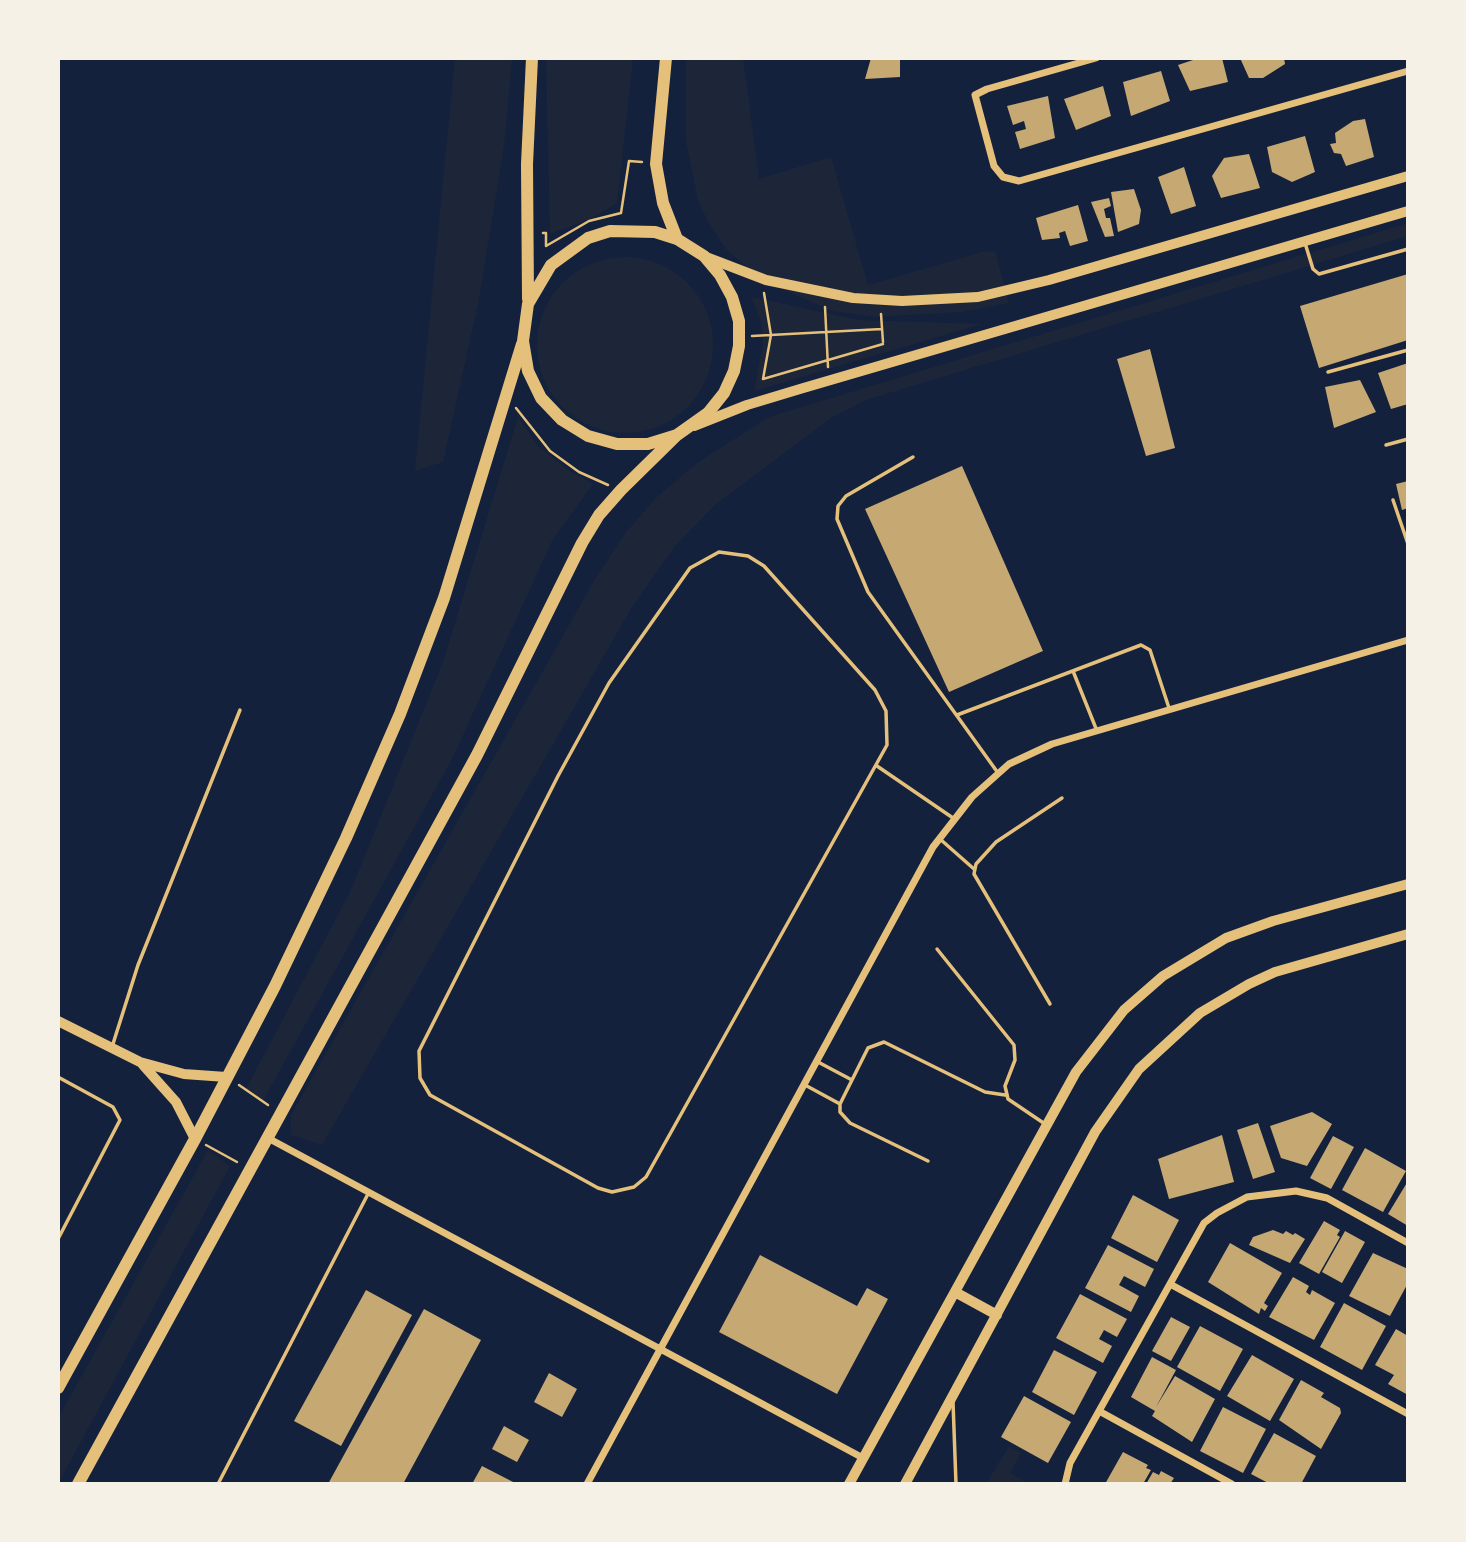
<!DOCTYPE html>
<html>
<head>
<meta charset="utf-8">
<style>
	body { margin:0 }
	#map { position:relative; width:1466px; height:1542px; overflow:hidden; background:#14213d; font-family:Raleway,sans-serif }
	canvas { display:block }
	.frame { position:absolute; inset:0; border:60px solid #f6f1e7; pointer-events:none }
</style>
</head>
<body>
<div id="map">
<canvas width="1466" height="1542"></canvas>
<div class="frame"></div>
</div>
<script>
const g = document.querySelector('canvas').getContext('2d');
g.lineJoin = 'round';
function paint(path, color) { g.fillStyle = color; g.fill(path, 'evenodd'); }
const shape = rows => new Path2D(rows.map(r => 'M' + r).join(''));
function trace(path, color, width, dash) { g.strokeStyle = color; g.lineWidth = width; g.lineCap = dash ? 'butt' : 'round'; g.setLineDash(dash || []); g.stroke(path); }
paint(shape([
	[455,58,512,58,504,146,478,304,443,462,415,471],
	[546,58,633,58,617,203,592,218,550,234],
	[686,58,743,58,759,179,831,157,868,285,982,252,995,251,1009,303,962,312,874,317,832,311,761,280,726,249,707,220,698,200,686,141],
	[1408,223,1408,236,866,400,831,418,716,504,675,546,632,607,322,1145,291,1135,291,1115,595,579,626,532,656,498,697,463,769,417],
	'537 345a88 88 0 1 1 176 0a88 88 0 1 1-176 0Z',
	[751,297,859,320,982,324,754,391,763,344,761,321],
	[518,417,538,446,570,471,593,484,553,539,452,759,263,1101,246,1089,351,890,443,662],
	[208,1150,230,1166,58,1484,58,1418],
	[1009,1446,1021,1453,1010,1473,1030,1484,986,1484]
]), '#1d2539');
paint(shape([
	[871,58,900,58,900,77,865,79],
	[1199,58,1222,58,1228,82,1190,91,1178,65],
	[1240,58,1284,58,1285,64,1263,78,1249,78],
	[1161,71,1170,101,1131,116,1123,82],
	[1103,86,1111,116,1076,130,1064,99],
	[1048,96,1055,138,1020,149,1015,132,1026,129,1024,121,1013,125,1007,106],
	[1365,119,1374,157,1346,166,1341,154,1334,153,1330,144,1336,143,1335,133,1353,121],
	[1305,136,1315,172,1292,182,1272,172,1267,147],
	[1249,154,1260,188,1221,198,1212,176,1224,158],
	[1184,167,1196,206,1171,214,1158,177],
	[1134,189,1141,210,1139,224,1118,232,1111,192],
	[1109,198,1111,206,1104,209,1106,218,1110,218,1114,236,1105,237,1091,202],
	[1078,205,1088,241,1070,246,1065,231,1059,233,1060,238,1042,240,1036,218],
	[1408,274,1408,340,1319,368,1300,306],
	[1150,349,1175,448,1146,456,1117,359],
	[1408,363,1408,404,1391,409,1378,373],
	[1360,380,1376,412,1334,428,1325,387],
	[962,466,1043,651,949,692,865,509],
	[1408,481,1408,508,1402,510,1396,484],
	[1312,1112,1332,1124,1307,1166,1281,1158,1270,1126],
	[1258,1123,1275,1172,1253,1179,1237,1130],
	[1222,1135,1234,1182,1169,1199,1158,1159],
	[1333,1136,1354,1147,1331,1189,1310,1178],
	[1365,1148,1406,1171,1383,1212,1342,1190],
	[1408,1181,1408,1226,1388,1214],
	[1133,1195,1179,1220,1157,1262,1111,1238],
	[1324,1221,1340,1230,1337,1235,1340,1237,1319,1274,1299,1263],
	[1273,1230,1283,1234,1286,1231,1293,1235,1295,1233,1305,1239,1290,1263,1249,1245,1253,1237],
	[1345,1231,1365,1242,1342,1283,1322,1272],
	[1230,1243,1282,1273,1264,1303,1268,1306,1265,1311,1261,1308,1259,1314,1208,1282],
	[1108,1245,1154,1269,1145,1287,1124,1276,1119,1285,1139,1296,1131,1312,1085,1288],
	[1373,1253,1408,1269,1408,1283,1390,1316,1349,1296],
	[760,1255,857,1306,867,1288,888,1299,837,1394,719,1332],
	[1293,1277,1309,1286,1306,1292,1310,1295,1312,1290,1335,1303,1314,1340,1269,1317],
	[366,1290,412,1315,341,1446,294,1421],
	[1080,1294,1127,1319,1117,1337,1104,1330,1099,1339,1112,1346,1103,1363,1056,1338],
	[1344,1303,1386,1326,1362,1370,1320,1347],
	[424,1309,481,1340,403,1484,328,1484],
	[1171,1317,1190,1327,1171,1361,1152,1351],
	[1200,1326,1243,1349,1220,1391,1177,1367],
	[1396,1329,1408,1336,1408,1395,1388,1384,1394,1375,1375,1365],
	[1054,1350,1097,1372,1074,1415,1032,1392],
	[1252,1355,1294,1379,1270,1421,1227,1396],
	[1152,1357,1176,1370,1156,1407,1175,1376,1215,1399,1192,1442,1152,1416,1155,1411,1131,1397],
	[549,1373,577,1389,562,1417,534,1402],
	[1301,1380,1324,1393,1321,1397,1340,1408,1341,1413,1321,1449,1279,1420],
	[1024,1396,1071,1422,1048,1463,1001,1437],
	[1223,1407,1266,1429,1243,1473,1200,1451],
	[504,1426,529,1440,517,1462,492,1449],
	[1274,1433,1316,1456,1301,1484,1270,1484,1251,1474],
	[1123,1452,1148,1465,1146,1468,1151,1470,1143,1484,1105,1484],
	[482,1466,517,1484,472,1484],
	[1161,1471,1174,1478,1170,1484,1146,1484,1153,1472,1159,1475]
]), '#c6a872');
trace(shape([
	[543,233,546,233,546,246,589,221,621,213,629,161,642,162],
	[764,293,771,335,763,379,883,344],
	[825,307,828,367],
	[881,314,883,342],
	[752,336,882,329],
	[516,408,550,451,579,472,608,485],
	[239,1085,268,1105],
	[206,1145,237,1162]
]), '#e5c07b', 2.5);
trace(shape([
	[1305,243,1313,269,1319,274,1408,249],
	[1328,372,1408,350],
	[1386,445,1408,439],
	[913,457,846,496,838,506,837,519,868,592,998,773],
	[1393,500,1408,544],
	[719,552,748,556,764,566,875,690,886,711,887,745,646,1177,634,1187,612,1192,598,1188,430,1095,420,1078,419,1051,558,776,609,683,690,568,719,552],
	[1073,671,1097,731],
	[957,715,1141,645,1150,650,1169,708],
	[877,766,953,818],
	[940,839,974,869],
	[937,949,1014,1045,1015,1060,1005,1086,1008,1099,1045,1124],
	[1050,1004,974,874,976,864,996,842,1062,798],
	[112,1047,138,965,240,710],
	[818,1062,852,1080],
	[58,1077,113,1107,120,1120,58,1239],
	[805,1085,840,1104],
	[928,1161,850,1123,840,1112,840,1104,868,1048,884,1042,985,1092,1005,1095],
	[953,1402,956,1484],
	[218,1484,369,1192]
]), '#e5c07b', 3.5);
trace(shape([
	[1096,58,987,89,975,95,994,166,1003,177,1019,181,1408,71],
	[266,1137,863,1458],
	[1170,1284,1408,1414],
	[1099,1411,1232,1484],
	[587,1484,933,847,972,797,1009,764,1052,744,1408,640],
	[1065,1484,1070,1463,1204,1223,1217,1213,1247,1197,1296,1191,1327,1198,1408,1243]
]), '#e5c07b', 7);
trace(shape([
	[58,1021,140,1062,184,1074,226,1077],
	[143,1065,176,1102,195,1139],
	[955,1292,997,1315],
	[849,1484,1076,1072,1124,1010,1163,976,1226,938,1273,921,1408,884],
	[905,1484,1095,1132,1139,1069,1200,1013,1249,984,1275,972,1408,934]
]), '#e5c07b', 10);
trace(shape([
	[706,257,766,280,853,298,902,301,978,297,1049,280,1408,176],
	[694,426,747,405,800,389,1408,211]
]), '#e5c07b', 10);
trace(shape([
	[666,58,656,164,663,203,677,239],
	[528,299,527,164,532,58],
	[58,1388,195,1139,275,986,346,838,400,714,444,598,522,344],
	[78,1484,477,755,582,543,599,515,621,490,677,435,708,413,724,393,734,371,739,346,739,321,732,297,720,275,704,256,677,239,655,232,610,231,588,238,551,265,528,304,523,341,528,371,541,398,562,420,588,436,617,444,648,444,677,435]
]), '#e5c07b', 12);
</script>
</body>
</html>
